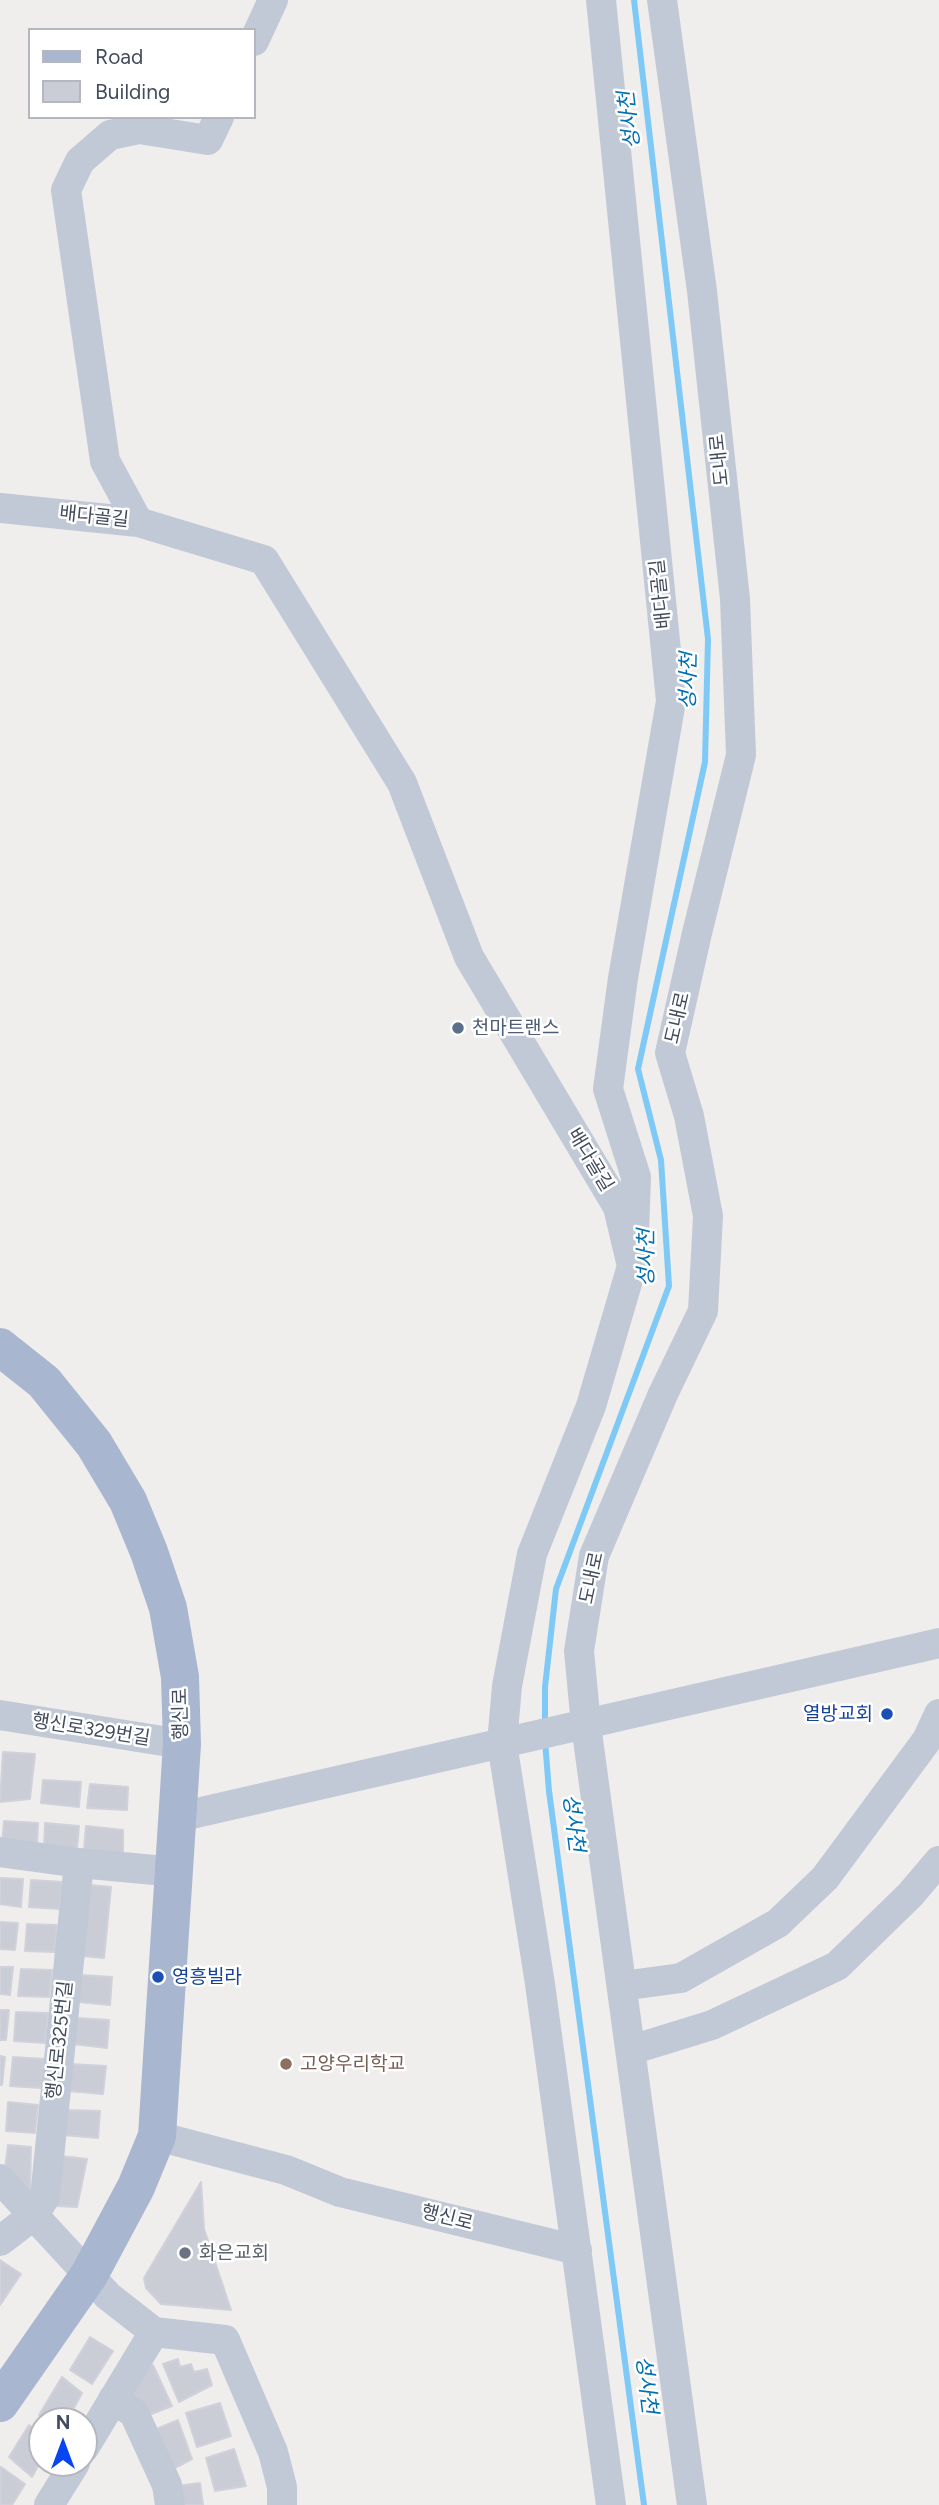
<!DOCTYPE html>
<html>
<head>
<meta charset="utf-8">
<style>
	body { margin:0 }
	#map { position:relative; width:939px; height:2505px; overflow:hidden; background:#f0eded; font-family:Figtree,sans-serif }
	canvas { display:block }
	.legend { position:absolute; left:28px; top:28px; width:228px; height:91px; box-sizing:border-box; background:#fff; border:2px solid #b4b7be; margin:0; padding:9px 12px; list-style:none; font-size:21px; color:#434c5d }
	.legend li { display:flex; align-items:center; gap:14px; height:35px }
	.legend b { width:35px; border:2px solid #b4b7be }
	.north { position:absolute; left:28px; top:2407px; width:70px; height:70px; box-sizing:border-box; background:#fff; border:2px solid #b4b7be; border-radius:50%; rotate:0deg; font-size:19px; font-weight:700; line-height:28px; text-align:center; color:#434c5d }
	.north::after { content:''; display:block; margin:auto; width:24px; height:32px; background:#0546f2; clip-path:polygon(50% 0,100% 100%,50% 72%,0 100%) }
</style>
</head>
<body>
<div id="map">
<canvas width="939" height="2505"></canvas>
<ul class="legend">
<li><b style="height:9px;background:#a9b6d0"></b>Road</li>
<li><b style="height:19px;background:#cbcdd6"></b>Building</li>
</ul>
<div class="north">N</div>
</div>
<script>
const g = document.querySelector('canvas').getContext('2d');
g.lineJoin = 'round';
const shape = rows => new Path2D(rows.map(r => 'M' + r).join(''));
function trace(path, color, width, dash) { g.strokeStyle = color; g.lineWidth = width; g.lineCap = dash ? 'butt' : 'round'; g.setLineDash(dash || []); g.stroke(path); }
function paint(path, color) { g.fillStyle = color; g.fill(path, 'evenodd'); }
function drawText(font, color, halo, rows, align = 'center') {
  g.font = font + ' Figtree,"Noto Sans KR",sans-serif'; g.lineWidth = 5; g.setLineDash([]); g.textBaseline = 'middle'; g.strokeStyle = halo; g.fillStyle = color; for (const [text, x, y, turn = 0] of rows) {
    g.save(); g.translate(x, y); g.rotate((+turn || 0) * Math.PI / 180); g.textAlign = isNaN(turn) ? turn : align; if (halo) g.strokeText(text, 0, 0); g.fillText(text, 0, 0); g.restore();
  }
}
trace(shape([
	[545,1726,545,1687,556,1589,669,1286,661,1160,638,1069,705,762,708,639,634,0],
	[545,1741,549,1791,644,2505]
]), '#7ec9f5', 6);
const building = shape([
	[3,1752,35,1754,30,1799,0,1802,3,1752],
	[43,1780,81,1782,79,1807,41,1803,43,1780],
	[90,1784,128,1787,127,1810,87,1808,90,1784],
	[4,1821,38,1823,37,1847,2,1845,4,1821],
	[45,1823,79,1826,77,1849,44,1846,45,1823],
	[86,1826,123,1830,123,1855,84,1849,86,1826],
	[0,1878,23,1879,21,1907,0,1904,0,1878],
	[31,1880,62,1882,59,1909,29,1907,31,1880],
	[90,1885,111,1887,104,1958,82,1956,90,1885],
	[0,1922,18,1923,15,1950,0,1949,0,1922],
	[27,1924,57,1925,55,1952,25,1951,27,1924],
	[0,1967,13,1967,10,1995,0,1994,0,1967],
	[21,1969,52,1970,49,1997,18,1996,21,1969],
	[81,1975,112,1977,110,2005,79,2002,81,1975],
	[0,2010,9,2010,6,2040,0,2040,0,2010],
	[16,2012,48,2013,45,2043,14,2041,16,2012],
	[76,2018,109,2020,107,2048,73,2044,76,2018],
	[0,2056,5,2057,2,2085,0,2085,0,2056],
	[13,2057,44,2059,41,2088,10,2086,13,2057],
	[70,2064,106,2066,103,2094,68,2091,70,2064],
	[8,2102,38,2105,35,2133,6,2131,8,2102],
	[66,2110,100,2111,98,2138,63,2135,66,2110],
	[8,2145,31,2147,30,2189,5,2168,8,2145],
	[61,2156,87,2159,77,2207,55,2206,61,2156],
	[201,2182,204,2229,231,2310,161,2304,146,2288,144,2278,201,2182],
	[0,2260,21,2274,0,2305,0,2260],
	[90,2337,113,2351,92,2384,70,2370,90,2337],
	[178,2359,180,2367,191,2364,194,2372,207,2369,212,2385,179,2402,163,2364,178,2359],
	[153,2365,172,2406,144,2417,129,2391,141,2368,153,2365],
	[62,2377,82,2393,67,2421,47,2421,39,2415,62,2377],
	[220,2403,231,2436,197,2447,186,2413,220,2403],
	[178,2420,192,2459,171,2470,154,2430,178,2420],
	[29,2425,42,2433,42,2459,32,2477,9,2457,29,2425],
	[234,2449,246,2486,215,2491,206,2458,234,2449],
	[1,2467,25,2484,12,2505,0,2505,1,2467],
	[200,2483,203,2505,178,2505,177,2486,200,2483]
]);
paint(building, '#cbcdd6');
trace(building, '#d0d1da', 2);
trace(shape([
	[601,0,671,701,623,978,608,1089,636,1177,634,1234],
	[662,0,702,291,735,599,741,755,697,933,670,1053,689,1116,708,1216,703,1311,663,1394,594,1556,579,1651,586,1725,692,2505],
	[254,41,273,0],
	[0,508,138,522,264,560,402,783,469,957,618,1207,632,1266,591,1406,532,1554,507,1686,502,1743,540,1984,611,2505],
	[138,522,105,461,66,190,80,161,110,135,139,129,208,140,219,117],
	[0,1715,182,1744],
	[179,1817,939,1643],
	[0,1852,79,1863,176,1872],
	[622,1986,681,1978,778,1923,825,1878,927,1740,939,1714],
	[631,2050,712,2025,837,1966,910,1895,939,1861],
	[157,2136,286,2170,340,2192,577,2250],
	[0,2179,108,2296,154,2332,84,2448],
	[0,2241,34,2215,45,2197,79,1863],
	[154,2332,225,2340,273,2452,282,2487,282,2505],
	[113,2399,134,2413,167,2485,170,2505],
	[49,2505,75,2463]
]), '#c2c9d6', 30);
trace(shape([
	[0,1347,44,1382,94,1444,128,1501,149,1552,168,1608,180,1677,182,1744,157,2136,136,2187,89,2275,0,2403]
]), '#a9b6d0', 38);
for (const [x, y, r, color] of [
	[458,1028,7,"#5c6f8a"],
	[887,1714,7,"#1a4fb4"],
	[158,1977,7,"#1a4fb4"],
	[286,2064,7,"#8d6e63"],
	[185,2253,7,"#6b7280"]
]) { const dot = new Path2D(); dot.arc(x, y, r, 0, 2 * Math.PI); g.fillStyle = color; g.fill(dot); trace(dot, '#fff', 2.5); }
drawText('19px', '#434c5d', '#fff', [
	["도내로",720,460,-96],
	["배다골길",94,517,6],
	["배다골길",661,594,-96],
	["도내로",678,1018,-77],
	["배다골길",590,1160,59],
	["도내로",592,1578,-78],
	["행신로",181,1714,-91],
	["행신로329번길",91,1730,9],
	["행신로325번길",60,2040,-84],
	["행신로",447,2218,14]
]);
drawText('19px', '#4e5e75', '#fff', [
	["천마트랜스",472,1028]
], 'left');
drawText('19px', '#164399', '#fff', [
	["열방교회",873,1714],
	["영흥빌라",172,1977,"left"]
], 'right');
drawText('19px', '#785e54', '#fff', [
	["고양우리학교",300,2064]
], 'left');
drawText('19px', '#5b616d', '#fff', [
	["화은교회",199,2253]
], 'left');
drawText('italic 21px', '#0070b3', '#fff', [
	["성사천",630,120,-97],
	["성사천",689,681,-89],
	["성사천",647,1258,-90],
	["성사천",573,1823,83],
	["성사천",646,2385,83]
]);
</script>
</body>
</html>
